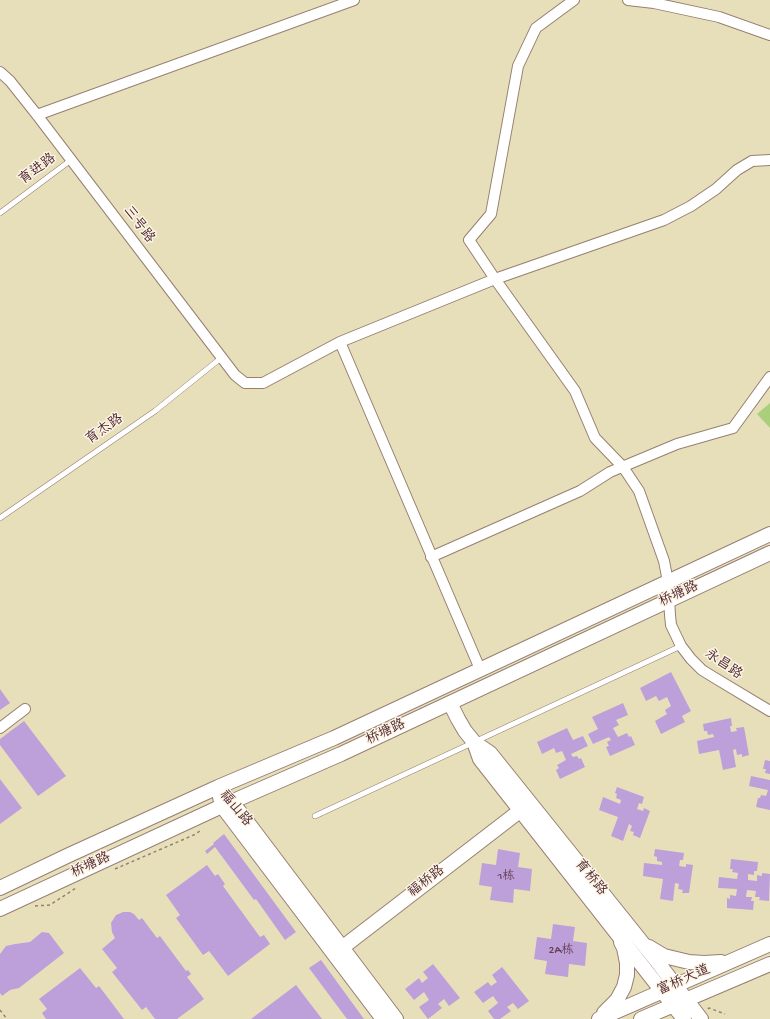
<!DOCTYPE html>
<html>
<head>
<meta charset="utf-8">
<style>
	body { margin:0 }
	canvas { display:block; background:#e7dfba }
</style>
</head>
<body>
<canvas width="770" height="1019"></canvas>
<script>
const g = document.querySelector('canvas').getContext('2d');
g.lineJoin = 'round';
function paint(path, color) { g.fillStyle = color; g.fill(path, 'evenodd'); }
const shape = rows => new Path2D(rows.map(r => 'M' + r).join(''));
function trace(path, color, width, dash) { g.strokeStyle = color; g.lineWidth = width; g.lineCap = dash ? 'butt' : 'round'; g.setLineDash(dash || []); g.stroke(path); }
function drawText(font, color, halo, rows, align = 'center') {
  g.font = font + ' "Gochi Hand","LXGW WenKai TC",sans-serif'; g.lineWidth = 3; g.setLineDash([]); g.textBaseline = 'middle'; g.strokeStyle = halo; g.fillStyle = color; for (const [text, x, y, turn = 0] of rows) {
    g.save(); g.translate(x, y); g.rotate((+turn || 0) * Math.PI / 180); g.textAlign = isNaN(turn) ? turn : align; if (halo) g.strokeText(text, 0, 0); g.fillText(text, 0, 0); g.restore();
  }
}
paint(shape([
	[770,403,770,428,757,414]
]), '#a9cf7a');
paint(shape([
	[671,672,691,711,682,716,685,722,661,734,655,721,667,714,665,710,671,706,667,697,659,701,656,696,646,701,640,688],
	[0,689,10,703,0,710],
	[623,703,628,715,616,720,619,725,613,728,618,737,627,733,629,737,631,736,635,745,610,756,606,747,609,746,607,742,611,740,609,737,593,744,588,734,598,729,592,717],
	[731,718,732,726,730,726,731,732,737,731,736,728,744,727,749,755,742,757,742,754,737,755,736,749,733,750,736,767,723,770,719,750,699,754,697,741,714,737,713,734,708,735,707,731,704,731,703,724],
	[24,721,66,776,38,796,0,745,0,739],
	[567,728,573,740,583,736,588,746,571,754,573,757,577,756,579,759,581,758,585,767,560,779,556,770,559,768,557,765,566,760,562,751,556,753,554,748,542,754,537,742],
	[765,760,770,761,770,774,765,773,766,769,763,769],
	[751,776,770,780,770,810,756,807,758,798,760,798,761,795,766,796,768,790,749,786],
	[0,779,22,808,0,824],
	[617,787,644,797,642,804,639,803,637,809,643,811,644,808,650,811,640,838,633,835,634,832,630,831,632,826,629,824,623,841,611,836,618,817,599,810,603,797,620,804,621,800,616,798,617,794,615,793],
	[224,834,296,932,285,940,256,899,254,900,215,847,207,854,205,851,214,844,213,843],
	[498,849,520,853,518,867,532,869,530,891,514,889,513,903,490,900,492,887,479,885,482,863,496,865],
	[655,849,684,853,683,860,680,860,679,866,686,867,686,864,693,865,689,893,682,893,683,890,678,889,679,884,675,883,673,901,660,899,663,879,643,876,644,863,662,865,662,862,657,861,657,857,654,856],
	[731,859,758,862,757,871,754,871,754,875,748,874,748,880,757,881,757,875,762,876,762,873,770,874,769,901,759,900,760,897,755,897,756,891,747,890,746,897,752,897,751,901,754,901,753,910,727,908,727,898,730,899,730,895,736,896,737,889,718,888,719,877,737,879,738,873,732,872,733,869,730,869],
	[207,865,215,876,218,874,225,884,223,886,260,937,264,935,270,944,228,976,209,951,203,955,176,918,180,915,166,895],
	[123,912,130,912,134,914,139,920,142,918,157,938,160,936,186,971,188,970,191,974,187,977,204,999,177,1019,155,1019,146,1007,142,1010,112,972,117,968,102,949,115,938,112,932,111,923,116,915],
	[553,924,575,927,573,941,587,943,585,966,569,964,568,977,545,974,547,961,534,959,537,937,551,939],
	[42,932,49,933,64,953,19,988,10,990,2,996,0,993,0,954,6,946,15,944,30,942],
	[321,960,364,1019,347,1019,309,968],
	[433,964,460,998,449,1006,444,999,438,1004,442,1008,428,1019,419,1007,429,1000,424,992,414,1000,405,989,419,978,422,983,428,978,423,972],
	[502,967,529,1001,518,1009,513,1003,507,1007,511,1011,500,1019,494,1019,488,1011,498,1003,493,996,483,1003,474,992,488,982,491,986,497,982,492,975],
	[80,968,96,988,99,986,124,1019,46,1019,42,1013,47,1009,39,999],
	[296,985,322,1019,251,1019]
]), '#bda0da');
const lane = shape([
	[0,213,71,160],
	[0,518,155,411,221,358],
	[315,816,681,646]
]);
const street = shape([
	[574,0,536,28,518,66,491,214,469,240,495,279,575,391,595,438,623,467,639,491,664,561,668,582,670,615,671,625,681,646,691,659,702,670,715,678,770,711],
	[628,0,654,3,719,17,770,35],
	[0,72,10,81,37,115,235,375,245,383,263,383,340,342,495,279,664,220,691,206,716,189,737,170,752,161,770,160],
	[37,115,354,0],
	[340,342,480,669],
	[431,557,580,491,610,472,677,444,733,428,770,377],
	[0,728,25,709]
]);
const secondary = shape([
	[450,703,458,719,465,731,474,742,490,753,656,960,701,1019],
	[474,742,480,759,684,1019],
	[226,796,239,811,396,1019],
	[220,797,222,806,383,1019],
	[0,888,69,855,218,787,334,738,770,534],
	[0,909,222,806,341,754,770,553],
	[649,947,664,956,689,962,704,963,721,962],
	[334,954,521,810],
	[604,1013,617,1000,624,987,627,975,627,963,624,948,621,942],
	[599,1019,770,944],
	[641,1019,770,964]
]);
trace(lane, '#987f72', 6);
trace(street, '#987f72', 12);
trace(secondary, '#987f72', 16);
trace(shape([
	[115,869,196,834,202,829],
	[35,906,50,905,76,888],
	[708,1009,709,1008,725,1014],
	[0,1010,7,1019]
]), '#987f72', 1.5, [3, 3]);
trace(lane, '#fff', 5);
trace(street, '#fff', 10);
trace(secondary, '#fff', 14);
drawText('12px', '#673f57', null, [
	["1栋",506,877],
	["2A栋",561,951]
]);
drawText('14px', '#4a1f2b', '#fcf5e5', [
	["育进路",38,170,-37],
	["三号路",138,225,53],
	["育杰路",105,430,-35],
	["桥塘路",679,595,-25],
	["永昌路",723,665,35],
	["桥塘路",386,733,-25],
	["福山路",235,809,50],
	["桥塘路",91,866,-25],
	["育桥路",590,878,51],
	["福桥路",427,882,-38],
	["富桥大道",684,981,-24]
]);
</script>
</body>
</html>
